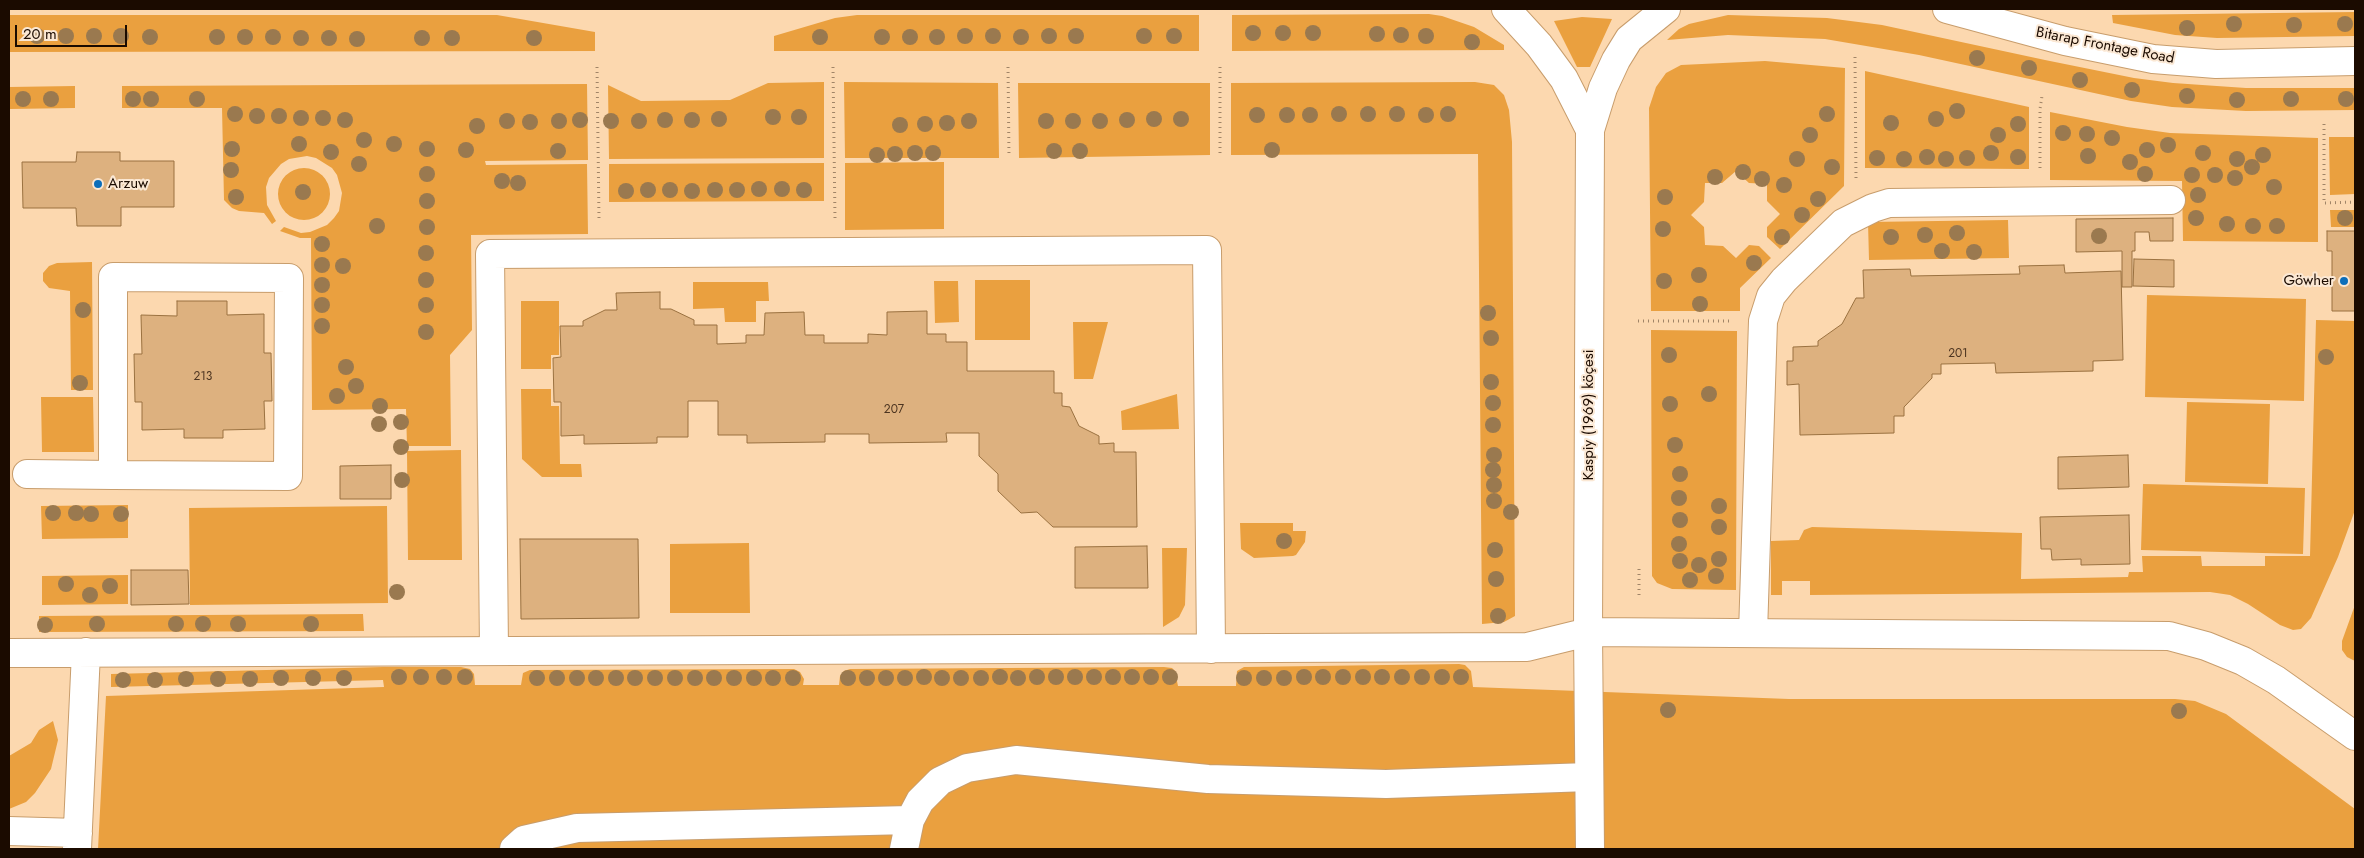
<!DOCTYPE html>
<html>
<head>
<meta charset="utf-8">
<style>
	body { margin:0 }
	#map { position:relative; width:2364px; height:858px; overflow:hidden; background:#fcd8af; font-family:Jost,sans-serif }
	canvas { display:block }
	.frame { position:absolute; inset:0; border:10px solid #1b0b00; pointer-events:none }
	.scale { position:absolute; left:15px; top:25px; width:112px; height:22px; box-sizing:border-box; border:2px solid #1b0b00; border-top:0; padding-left:6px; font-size:15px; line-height:18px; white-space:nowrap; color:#1b0b00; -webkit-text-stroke:4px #fbe8d4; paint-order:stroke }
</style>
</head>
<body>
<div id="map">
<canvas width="2364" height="858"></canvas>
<div class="frame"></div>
<div class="scale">20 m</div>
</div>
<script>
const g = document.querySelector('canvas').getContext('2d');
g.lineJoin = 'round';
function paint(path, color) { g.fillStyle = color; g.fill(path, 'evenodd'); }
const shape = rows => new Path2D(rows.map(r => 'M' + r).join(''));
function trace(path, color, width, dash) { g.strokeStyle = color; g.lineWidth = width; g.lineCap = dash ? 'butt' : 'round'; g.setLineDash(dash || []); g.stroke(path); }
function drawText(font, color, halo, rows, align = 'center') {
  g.font = font + ' Jost,sans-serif'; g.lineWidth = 4; g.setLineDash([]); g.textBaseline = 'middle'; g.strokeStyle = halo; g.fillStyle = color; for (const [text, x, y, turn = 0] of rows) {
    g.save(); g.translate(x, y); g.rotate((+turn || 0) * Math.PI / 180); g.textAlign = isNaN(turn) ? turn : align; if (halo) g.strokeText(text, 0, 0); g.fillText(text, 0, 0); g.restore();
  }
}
paint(shape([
	[2355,12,2355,36,2217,38,2175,35,2113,23,2112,15],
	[1429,14,1442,16,1474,27,1504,45,1504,50,1232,51,1232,15],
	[9,15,497,15,595,32,595,51,9,52],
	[857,15,1199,15,1199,51,774,51,774,36,835,18],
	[1728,15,1827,18,1882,25,2045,60,2134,78,2173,83,2246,88,2355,88,2355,110,2246,111,2172,107,2131,101,1919,55,1825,39,1728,35,1667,40,1679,29,1689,24],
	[1582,17,1612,19,1590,67,1577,67,1554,21],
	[1765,61,1845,68,1844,186,1780,249,1767,237,1767,227,1780,214,1767,201,1767,184,1749,183,1736,171,1722,183,1705,183,1704,202,1691,215,1704,227,1705,245,1723,246,1736,258,1749,245,1759,246,1771,258,1740,288,1740,311,1651,311,1649,108,1656,87,1666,73,1681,65],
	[1865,71,2029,107,2029,169,1865,168],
	[824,82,824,158,609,159,608,85,641,101,730,100,768,83],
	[844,82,998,83,999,158,845,158],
	[1475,82,1494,85,1504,95,1509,110,1512,142,1515,616,1504,622,1482,624,1478,154,1231,155,1231,83],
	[1018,83,1210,83,1210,155,1019,158],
	[587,84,588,160,485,161,486,165,587,164,588,234,471,235,472,330,450,355,451,446,407,446,406,409,312,410,311,238,300,238,280,231,284,227,301,233,310,232,327,225,334,218,339,211,342,193,337,175,332,168,316,158,307,156,289,159,281,164,269,178,266,187,267,205,276,221,272,224,264,213,239,211,232,208,224,200,222,108,122,108,122,86],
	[75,86,75,108,9,109,9,87],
	[2050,112,2127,127,2170,133,2318,138,2318,242,2183,241,2182,181,2050,180],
	[2329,137,2355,137,2355,194,2330,195],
	[944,162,944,229,845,230,845,163],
	[824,163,824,201,609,202,609,164],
	'278 194a26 26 0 1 1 52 0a26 26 0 1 1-52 0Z',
	[2330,210,2355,210,2355,227,2331,227],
	[2008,220,2009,258,1869,260,1868,222],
	[92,262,93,390,71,390,70,291,49,288,43,281,43,273,49,266,57,263],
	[975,280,1030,280,1030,340,975,340],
	[934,281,958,281,959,322,935,323],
	[693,282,768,282,769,301,756,301,756,322,725,322,724,308,693,309],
	[2147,295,2306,299,2304,401,2145,397],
	[521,301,559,301,559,355,551,355,551,369,521,369],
	[2316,320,2355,321,2355,510,2338,557,2311,618,2301,629,2293,630,2280,625,2248,604,2230,595,2210,592,1810,595,1810,581,1782,581,1782,595,1771,595,1771,541,1799,540,1804,530,1812,527,2022,533,2021,579,2128,577,2129,572,2143,572,2142,556,2201,556,2202,566,2265,566,2265,556,2310,556],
	[1073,322,1108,322,1093,379,1074,379],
	[1651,330,1737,331,1736,590,1672,589,1657,583,1652,576],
	[521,389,551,389,551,406,559,406,560,464,581,464,582,477,542,477,522,459],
	[1177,394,1179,429,1122,430,1121,411],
	[41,397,93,397,94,452,42,452],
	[2187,402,2270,404,2268,484,2185,482],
	[461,450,462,560,408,560,407,451],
	[2143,484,2305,488,2303,554,2141,550],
	[128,505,128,538,42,539,41,506],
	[387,506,388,603,190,605,189,508],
	[1240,523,1293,523,1293,531,1306,531,1305,542,1296,555,1293,556,1254,558,1241,549],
	[749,543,750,613,670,613,670,544],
	[1162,548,1187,548,1185,605,1179,617,1163,627],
	[128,575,128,604,42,605,42,576],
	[2355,605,2355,661,2347,657,2342,650,2342,641],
	[363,614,364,631,39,632,39,616],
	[1459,664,1465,665,1471,671,1473,687,1789,699,2175,699,2195,701,2226,714,2355,809,2355,849,98,849,106,696,384,687,383,680,111,687,111,674,383,667,461,667,470,669,474,674,475,685,521,685,523,673,530,670,794,669,800,672,804,679,803,685,839,685,840,676,844,671,850,669,1164,667,1172,668,1175,671,1178,686,1236,686,1237,671,1244,667],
	[53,721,58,740,51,769,35,793,26,802,9,809,9,756,31,743,39,730]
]), '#eaa03f');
const building = shape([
	[77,152,120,152,120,161,174,161,174,207,121,207,121,226,77,226,76,208,23,208,22,162,76,162,77,152],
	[2173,218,2173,241,2150,241,2149,232,2135,232,2135,251,2132,251,2132,287,2122,287,2122,251,2076,252,2076,219,2173,218],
	[2327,231,2355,231,2355,311,2332,311,2332,251,2327,251,2327,231],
	[2134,259,2174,260,2174,287,2133,286,2134,259],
	[2064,265,2065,273,2121,271,2123,360,2093,361,2093,371,1996,373,1995,363,1941,364,1941,374,1932,374,1932,378,1904,407,1904,416,1894,416,1894,433,1800,435,1799,384,1787,385,1787,361,1793,361,1793,347,1818,346,1818,341,1842,324,1856,298,1864,298,1863,270,1910,269,1911,276,2020,274,2019,266,2064,265],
	[660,292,660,309,671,309,694,320,694,325,717,325,717,344,746,343,746,335,764,335,765,313,804,312,805,335,824,335,824,343,868,343,868,334,887,335,887,312,927,311,927,334,946,334,946,342,967,342,967,371,1054,371,1054,393,1062,393,1062,406,1070,407,1079,426,1099,436,1099,444,1114,443,1114,452,1136,452,1137,527,1053,527,1037,512,1021,513,998,491,998,474,979,456,979,433,946,433,947,442,869,443,869,434,825,434,825,442,747,443,747,435,718,435,718,401,688,401,688,437,657,437,657,443,584,444,584,435,561,436,561,402,554,402,553,358,561,357,560,326,583,326,583,321,605,310,617,310,616,293,660,292],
	[177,301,227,301,227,315,264,314,264,353,271,353,272,401,264,401,265,429,223,430,223,438,184,438,184,429,142,430,142,402,135,402,134,354,142,354,141,315,177,316,177,301],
	[2128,455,2129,487,2058,489,2058,457,2128,455],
	[391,465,391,499,340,499,340,466,391,465],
	[2129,515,2130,564,2081,565,2081,559,2052,560,2051,549,2041,549,2040,517,2129,515],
	[520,539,638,539,639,618,521,619,520,539],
	[1147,546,1148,588,1075,588,1075,547,1147,546],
	[131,570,188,570,189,604,131,605,131,570]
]);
paint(building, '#ddb17f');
trace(building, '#9a7140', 1);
const minor = shape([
	[1506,9,1539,45,1564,79,1590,130,1588,632,1590,849],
	[1947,9,2065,41,2153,59,2216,64,2355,61],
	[27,474,113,475,288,476,289,278,113,277,113,475],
	[1753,633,1763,321,1771,296,1784,280,1843,223,1873,208,1889,203,2171,200],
	[494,651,490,254,1207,250,1211,649],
	[9,653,1527,647,1588,632,2169,636,2206,646,2243,661,2276,680,2355,736],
	[9,831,78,833],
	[77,849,86,652],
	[514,849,524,840,577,828,910,820],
	[904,849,910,820,920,801,940,781,967,768,1016,760,1208,779,1386,784,1589,777]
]);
const major = shape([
	[1590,130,1603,88,1616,60,1629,39,1666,9]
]);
trace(minor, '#c89d6c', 30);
trace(major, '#c89d6c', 30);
trace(shape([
	[1855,57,1856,179],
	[597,67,599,219],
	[833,67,835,219],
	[1008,67,1009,157],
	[1220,67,1220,155],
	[2324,124,2324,203,2355,202],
	[2040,168,2040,109,2042,96],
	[1638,321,1730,321],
	[1639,569,1639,599]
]), '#a08467', 3, [1, 4]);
trace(minor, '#fff', 28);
trace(major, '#fff', 28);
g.fillStyle = '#9a794f';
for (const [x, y] of [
	[2234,24],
	[2345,24],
	[2294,25],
	[2187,28],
	[1253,33],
	[1283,33],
	[1313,33],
	[1377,34],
	[1401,35],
	[37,36],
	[66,36],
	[94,36],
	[121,36],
	[965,36],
	[993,36],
	[1049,36],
	[1076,36],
	[1144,36],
	[1174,36],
	[1426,36],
	[150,37],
	[217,37],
	[245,37],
	[273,37],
	[820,37],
	[882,37],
	[910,37],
	[937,37],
	[1021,37],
	[301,38],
	[329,38],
	[422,38],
	[452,38],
	[534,38],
	[357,39],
	[1472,42],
	[1977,58],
	[2029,68],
	[2080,80],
	[2132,90],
	[2187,96],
	[23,99],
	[51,99],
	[133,99],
	[151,99],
	[197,99],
	[2291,99],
	[2346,99],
	[2237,100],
	[1957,111],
	[235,114],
	[1339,114],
	[1368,114],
	[1397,114],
	[1448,114],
	[1827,114],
	[1257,115],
	[1287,115],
	[1310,115],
	[1426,115],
	[257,116],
	[279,116],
	[773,117],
	[799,117],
	[301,118],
	[323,118],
	[719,119],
	[1154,119],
	[1181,119],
	[1936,119],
	[345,120],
	[580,120],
	[665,120],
	[692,120],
	[1127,120],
	[507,121],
	[559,121],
	[611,121],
	[639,121],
	[969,121],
	[1046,121],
	[1073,121],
	[1100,121],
	[530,122],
	[947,123],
	[1891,123],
	[925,124],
	[2018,124],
	[900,125],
	[477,126],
	[2063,133],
	[2087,134],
	[1810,135],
	[1998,135],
	[2112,138],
	[364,140],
	[299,144],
	[394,144],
	[2168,145],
	[232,149],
	[427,149],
	[466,150],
	[1272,150],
	[2147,150],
	[558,151],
	[1054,151],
	[1080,151],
	[331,152],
	[915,153],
	[933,153],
	[1991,153],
	[2203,153],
	[895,154],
	[877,155],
	[2263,155],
	[2088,156],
	[1927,157],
	[2018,157],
	[1877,158],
	[1967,158],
	[1797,159],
	[1904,159],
	[1946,159],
	[2237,159],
	[2130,162],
	[359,164],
	[1832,167],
	[2252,167],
	[231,170],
	[1743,172],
	[427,174],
	[2145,174],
	[2192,175],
	[2215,175],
	[1715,177],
	[2235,178],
	[1762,179],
	[502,181],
	[518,183],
	[1784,185],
	[2274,187],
	[759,189],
	[782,189],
	[648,190],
	[670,190],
	[715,190],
	[737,190],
	[804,190],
	[626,191],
	[692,191],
	[303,192],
	[2198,195],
	[236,197],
	[1665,197],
	[1818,199],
	[427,201],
	[1802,215],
	[2196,218],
	[2345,218],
	[2227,224],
	[377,226],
	[2253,226],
	[2277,226],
	[427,227],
	[1663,229],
	[1957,233],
	[1925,235],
	[2099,236],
	[1782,237],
	[1891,237],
	[322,244],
	[1942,251],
	[1974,252],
	[426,253],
	[1754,263],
	[322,265],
	[343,266],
	[1699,275],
	[426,280],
	[1664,281],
	[322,285],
	[1700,304],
	[322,305],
	[426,305],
	[83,310],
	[1488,313],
	[322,326],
	[426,332],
	[1491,338],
	[1669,355],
	[2326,357],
	[346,367],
	[1491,382],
	[80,383],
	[356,386],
	[1709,394],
	[337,396],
	[1493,403],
	[1670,404],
	[380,406],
	[401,422],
	[379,424],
	[1493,425],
	[1675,445],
	[401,447],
	[1494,455],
	[1493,470],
	[1680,474],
	[402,480],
	[1494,485],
	[1679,498],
	[1494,501],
	[1719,506],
	[1511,512],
	[53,513],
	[76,513],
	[91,514],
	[121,514],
	[1680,520],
	[1719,527],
	[1284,541],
	[1679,544],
	[1495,550],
	[1719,559],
	[1680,561],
	[1699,565],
	[1716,576],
	[1496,579],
	[1690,580],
	[66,584],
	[110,586],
	[397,592],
	[90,595],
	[1498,616],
	[97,624],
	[176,624],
	[203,624],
	[238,624],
	[311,624],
	[45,625],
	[399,677],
	[421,677],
	[444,677],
	[465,677],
	[924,677],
	[1000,677],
	[1037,677],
	[1056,677],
	[1075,677],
	[1094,677],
	[1113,677],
	[1132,677],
	[1151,677],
	[1170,677],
	[1304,677],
	[1323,677],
	[1343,677],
	[1363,677],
	[1382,677],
	[1402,677],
	[1422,677],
	[1442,677],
	[1461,677],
	[281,678],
	[313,678],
	[344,678],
	[537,678],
	[557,678],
	[577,678],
	[596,678],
	[616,678],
	[635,678],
	[655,678],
	[675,678],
	[695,678],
	[714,678],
	[734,678],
	[754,678],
	[773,678],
	[793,678],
	[848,678],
	[867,678],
	[886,678],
	[905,678],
	[942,678],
	[961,678],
	[981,678],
	[1018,678],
	[1244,678],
	[1264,678],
	[1284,678],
	[186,679],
	[218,679],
	[250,679],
	[123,680],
	[155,680],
	[1668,710],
	[2179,711]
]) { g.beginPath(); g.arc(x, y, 8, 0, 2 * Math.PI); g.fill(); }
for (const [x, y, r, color] of [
	[98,184,5,"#0c6eba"],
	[2344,281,5,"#0c6eba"]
]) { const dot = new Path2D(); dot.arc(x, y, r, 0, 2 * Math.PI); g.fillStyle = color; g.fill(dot); trace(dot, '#fbe8d4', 2); }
drawText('12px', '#4c3420', null, [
	["201",1958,354],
	["213",203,377],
	["207",894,410]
]);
drawText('15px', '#1b0b00', '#fbe8d4', [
	["Bitarap Frontage Road",2105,46,11],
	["Kaspiy (1969) köçesi",1589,415,-90]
]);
drawText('15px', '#1b0b00', '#fbe8d4', [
	["Arzuw",108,184],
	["Göwher",2334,281,"right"]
], 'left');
</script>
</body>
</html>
